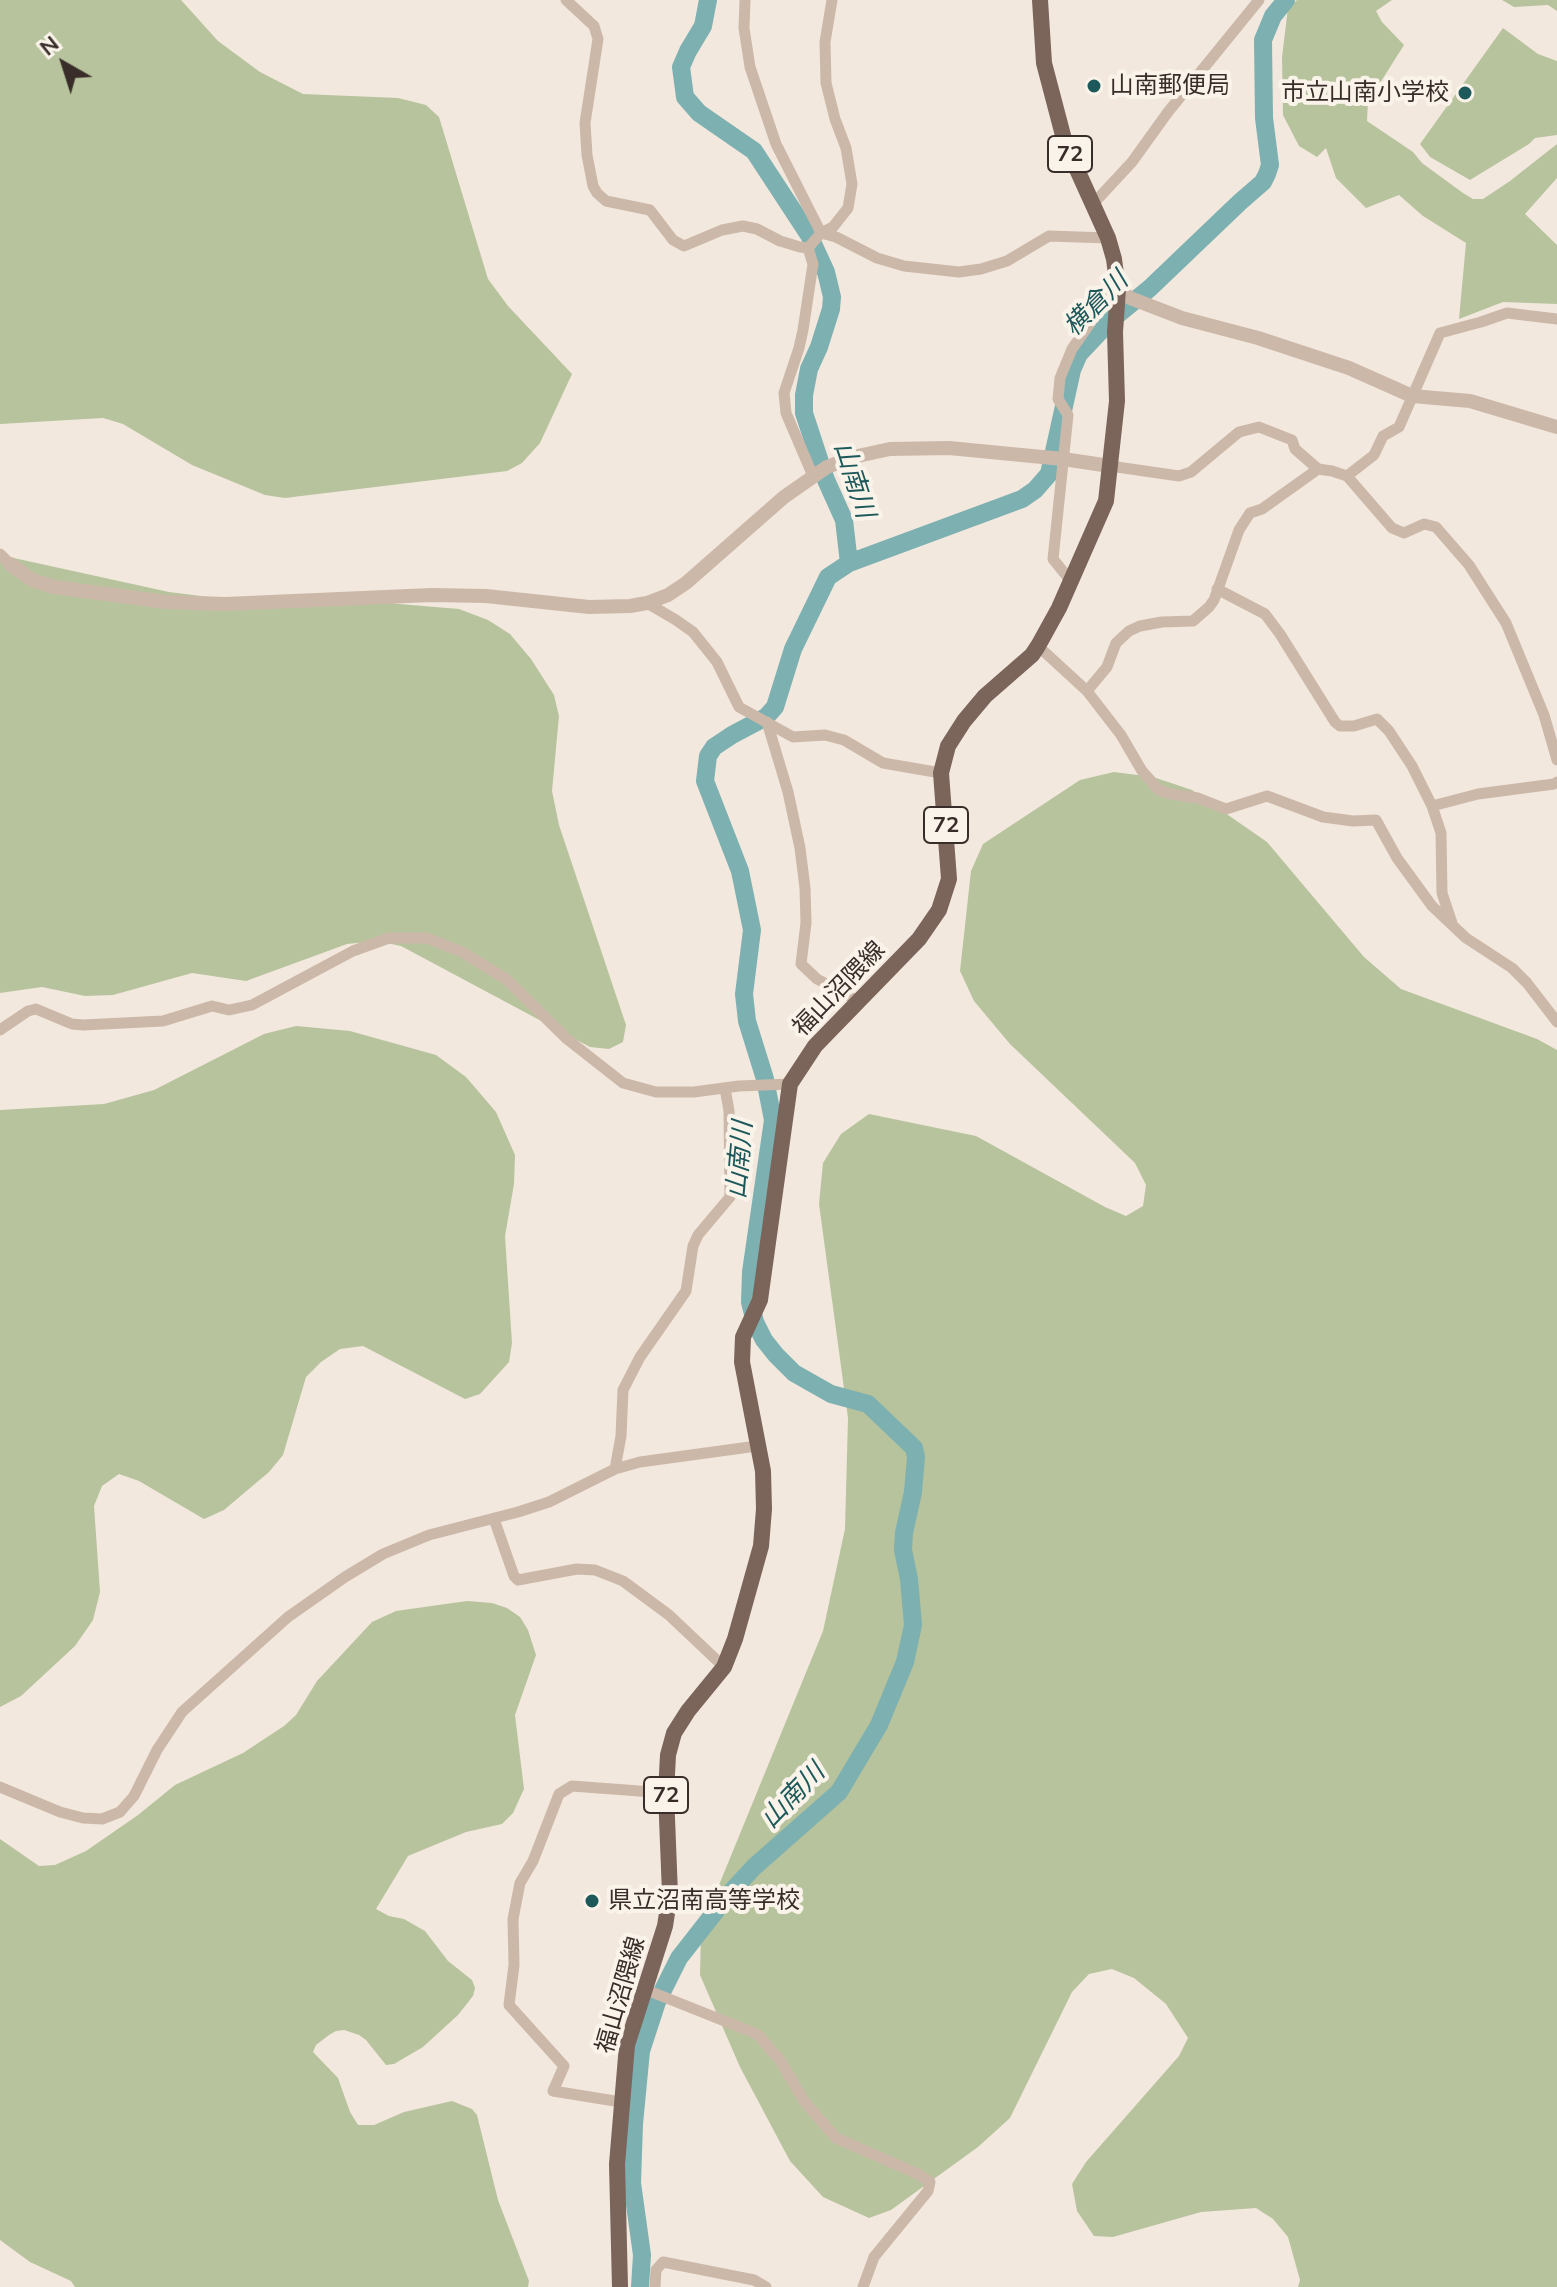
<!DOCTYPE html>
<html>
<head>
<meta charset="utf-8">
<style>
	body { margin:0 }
	#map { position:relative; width:1557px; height:2287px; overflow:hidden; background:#f3e8de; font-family:Mulish,sans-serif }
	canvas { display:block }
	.north { position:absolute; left:24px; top:24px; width:80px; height:80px; -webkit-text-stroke:6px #faf3ea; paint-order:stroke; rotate:321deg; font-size:22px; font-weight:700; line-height:32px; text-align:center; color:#392d29 }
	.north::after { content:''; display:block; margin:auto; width:28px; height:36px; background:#392d29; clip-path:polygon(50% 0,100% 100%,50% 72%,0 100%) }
</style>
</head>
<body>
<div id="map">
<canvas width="1557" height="2287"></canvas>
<div class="north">N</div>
</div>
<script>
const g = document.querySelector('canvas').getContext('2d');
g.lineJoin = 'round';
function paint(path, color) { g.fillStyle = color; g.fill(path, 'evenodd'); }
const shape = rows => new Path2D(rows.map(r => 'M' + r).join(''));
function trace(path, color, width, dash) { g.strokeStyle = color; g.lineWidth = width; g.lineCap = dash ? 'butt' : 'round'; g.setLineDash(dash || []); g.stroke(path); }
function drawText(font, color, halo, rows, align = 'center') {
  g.font = font + ' Mulish,"Noto Sans JP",sans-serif'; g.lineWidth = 8; g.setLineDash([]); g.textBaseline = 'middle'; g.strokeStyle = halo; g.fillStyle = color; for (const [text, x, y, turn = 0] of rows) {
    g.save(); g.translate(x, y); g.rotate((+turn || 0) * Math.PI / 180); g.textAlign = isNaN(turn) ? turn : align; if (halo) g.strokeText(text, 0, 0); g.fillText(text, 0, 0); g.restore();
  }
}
paint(shape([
	[0,0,181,0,218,41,260,72,303,94,398,98,426,105,439,117,488,279,508,306,572,374,540,443,522,463,507,471,285,498,265,495,192,465,123,424,103,418,0,424],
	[1297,0,1392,0,1376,11,1382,22,1404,45,1368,102,1367,121,1413,152,1422,163,1463,193,1473,199,1483,199,1510,181,1557,144,1557,178,1525,214,1557,245,1557,304,1503,302,1459,319,1466,243,1423,216,1399,195,1366,208,1336,178,1326,148,1317,157,1299,146,1283,115,1282,57,1288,8],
	[1502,0,1557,0,1557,11,1548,5,1514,7],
	[1503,28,1538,54,1557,61,1557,135,1535,138,1529,144,1470,180,1430,157,1420,144],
	[0,555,169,592,241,601,376,602,459,609,488,620,510,634,531,659,554,695,559,716,552,791,559,825,626,1025,623,1042,609,1049,590,1047,401,946,377,941,347,944,246,981,192,973,113,995,85,996,42,987,0,993],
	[1114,772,1153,777,1192,790,1267,842,1364,957,1401,989,1537,1039,1557,1050,1557,2287,1298,2287,1300,2280,1288,2237,1273,2219,1256,2208,1201,2212,1113,2237,1094,2236,1077,2211,1072,2184,1086,2162,1179,2056,1188,2038,1166,2004,1134,1978,1112,1969,1089,1974,1072,1992,1010,2118,978,2147,891,2210,869,2218,823,2197,790,2161,740,2067,700,1975,701,1929,823,1631,845,1529,848,1418,819,1204,823,1163,841,1134,869,1114,976,1136,1105,1207,1126,1216,1143,1206,1146,1185,1135,1163,1010,1044,974,1001,960,971,971,871,983,844,1080,780],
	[296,1026,350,1031,436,1055,466,1077,496,1112,515,1155,514,1184,505,1236,512,1343,509,1362,480,1394,465,1399,363,1346,340,1349,321,1362,306,1377,283,1455,269,1472,224,1510,204,1519,139,1481,119,1474,102,1486,94,1506,100,1592,93,1620,75,1646,21,1696,0,1707,0,1110,104,1104,154,1090,264,1034],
	[467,1601,492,1603,507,1608,520,1617,528,1630,536,1655,515,1715,524,1789,513,1813,502,1824,466,1832,408,1856,376,1909,389,1916,404,1919,425,1931,448,1961,472,1980,475,1988,473,1996,458,2015,423,2047,394,2064,386,2065,366,2040,359,2035,344,2030,336,2031,329,2035,316,2045,313,2052,338,2078,350,2112,358,2125,374,2125,404,2112,452,2101,472,2109,477,2115,498,2200,529,2281,528,2287,75,2287,71,2281,30,2262,0,2240,0,1839,39,1866,55,1865,86,1851,138,1815,175,1785,243,1753,284,1726,296,1715,317,1681,372,1622,396,1611]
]), '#b7c39d');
trace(shape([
	[708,0,703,26,688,51,681,67,685,97,699,113,754,151,809,235,826,272,832,297,831,309,819,347,809,369,804,395,804,413,826,480,844,520,849,563],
	[640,2287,642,2255,632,2183,634,2124,641,2051,657,2002,679,1958,729,1894,754,1867,839,1792,879,1725,905,1662,913,1625,909,1579,903,1550,904,1533,913,1492,916,1457,914,1448,868,1404,831,1394,794,1373,776,1355,764,1340,755,1322,750,1302,751,1272,773,1120,765,1079,747,1021,744,994,752,930,740,871,705,781,708,756,714,747,732,735,766,717,775,707,793,649,828,577,849,563,1022,499,1035,490,1049,474,1072,370,1079,354,1110,321,1150,288,1240,202,1263,182,1267,174,1270,165,1264,118,1263,40,1273,16,1286,0]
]), '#7cb0b1', 18);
trace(shape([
	[566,0,594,26,598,39,585,123,587,155,593,186,597,193,606,201,650,210,673,240,684,246,722,230,743,226,757,229,780,241,800,247,808,248],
	[745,0,744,28,750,67,776,144,821,233,836,237,877,258,904,266,959,272,981,269,1007,261,1049,236,1108,238],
	[1093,204,1132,162,1168,112,1259,0],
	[808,248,821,233,833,227,848,208,852,184,846,148,835,119,826,83,825,42,832,0],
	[808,248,813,264,803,330,799,348,784,393,786,413,813,476],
	[1110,466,1179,476,1191,472,1239,432,1259,427,1292,440,1295,449,1318,469,1332,471,1347,476,1392,528,1404,533,1424,524,1436,527,1469,565,1506,623,1544,715,1557,760],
	[1347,476,1374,455,1383,436,1399,427,1440,333,1481,322,1507,313,1557,319],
	[0,554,10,564],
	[1070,580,1053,559,1068,415,1058,399,1060,378,1072,349,1107,299,1117,287,1118,289],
	[1217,589,1265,614,1280,634,1335,722,1340,726,1354,726,1377,719,1389,731,1412,766,1432,806,1441,833,1442,893,1452,923],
	[647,603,676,620,693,632,717,662,739,707,793,737,825,735,844,740,883,763,941,773],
	[1038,646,1087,691,1121,735,1142,771,1159,790,1171,794,1198,798,1226,809,1267,796,1323,817,1353,821,1376,820,1397,858,1432,906,1466,938,1512,968,1527,983,1557,1022],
	[1087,691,1107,667,1116,643,1129,631,1140,626,1162,622,1193,621,1209,607,1214,600,1239,530,1250,513,1262,509,1318,469],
	[767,722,788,792,800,848,805,888,806,923,801,964,817,979,860,1002],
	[1432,806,1478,794,1554,784,1557,782],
	[0,1030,28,1011,36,1009,72,1024,83,1025,163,1021,212,1006,229,1010,252,1005,353,951,389,938,427,938,462,952,506,979,567,1039,623,1083,656,1092,694,1092,739,1086,790,1084],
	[615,1469,621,1436,623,1390,640,1357,686,1291,693,1246,698,1235,730,1197,729,1111,725,1088],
	[494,1519,514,1576,518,1580,577,1569,595,1570,623,1581,669,1615,724,1667],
	[0,1787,60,1812,83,1818,102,1819,120,1812,134,1796,157,1750,182,1712,288,1617,345,1577,383,1554,429,1535,518,1512,549,1502,615,1469,640,1462,757,1446],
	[644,1989,757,2034,780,2060,804,2101,836,2138,918,2174,930,2182,928,2191,874,2257,863,2287],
	[621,2102,553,2091,564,2066,509,2005,514,1965,513,1919,520,1883,533,1861,559,1794,572,1786,666,1793],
	[655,2287,656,2270,663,2262,754,2280,766,2287]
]), '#ccb8a9', 11);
trace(shape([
	[1118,289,1130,298,1182,318,1258,338,1349,368,1412,396,1470,401,1557,427],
	[10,564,32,580,54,587,166,602,225,604,431,595,486,596,589,607,630,606,647,603,668,595,686,583,784,497,827,467,853,457,890,449,949,448,1063,459,1110,466]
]), '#ccb8a9', 14);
trace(shape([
	[620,2287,617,2164,627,2045,665,1926,670,1894,666,1793,668,1755,674,1733,688,1711,724,1667,735,1639,761,1546,764,1509,763,1471,742,1362,743,1337,760,1300,790,1084,815,1046,919,939,939,910,949,879,941,773,948,746,964,721,985,696,1032,655,1038,646,1059,608,1106,501,1117,401,1115,332,1118,289,1114,259,1108,238,1065,143,1044,63,1040,0]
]), '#7b645a', 16);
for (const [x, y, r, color] of [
	[1094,86,8,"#1d595b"],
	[1465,93,8,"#1d595b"],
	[592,1901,8,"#1d595b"]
]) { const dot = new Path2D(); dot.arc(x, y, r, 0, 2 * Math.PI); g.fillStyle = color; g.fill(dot); trace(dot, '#faf3ea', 3); }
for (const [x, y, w] of [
	[1070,154,44],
	[946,825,44],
	[666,1795,44]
]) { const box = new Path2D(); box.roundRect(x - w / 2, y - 18, w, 36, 6); g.fillStyle = '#faf3ea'; g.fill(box); trace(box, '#392d29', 2); }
drawText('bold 22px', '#392d29', null, [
	["72",1070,154],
	["72",946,825],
	["72",666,1795]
]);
drawText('24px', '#392d29', '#faf3ea', [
	["山南郵便局",1110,86],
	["市立山南小学校",1449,93,"right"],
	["県立沼南高等学校",608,1901]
], 'left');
drawText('24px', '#392d29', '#faf3ea', [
	["福山沼隈線",839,989,-46],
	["福山沼隈線",621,1995,-74]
]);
drawText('italic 26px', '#1d595b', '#faf3ea', [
	["横倉川",1096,304,-45],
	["山南川",854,480,72],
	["山南川",740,1160,-85],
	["山南川",793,1796,-46]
]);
</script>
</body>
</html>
